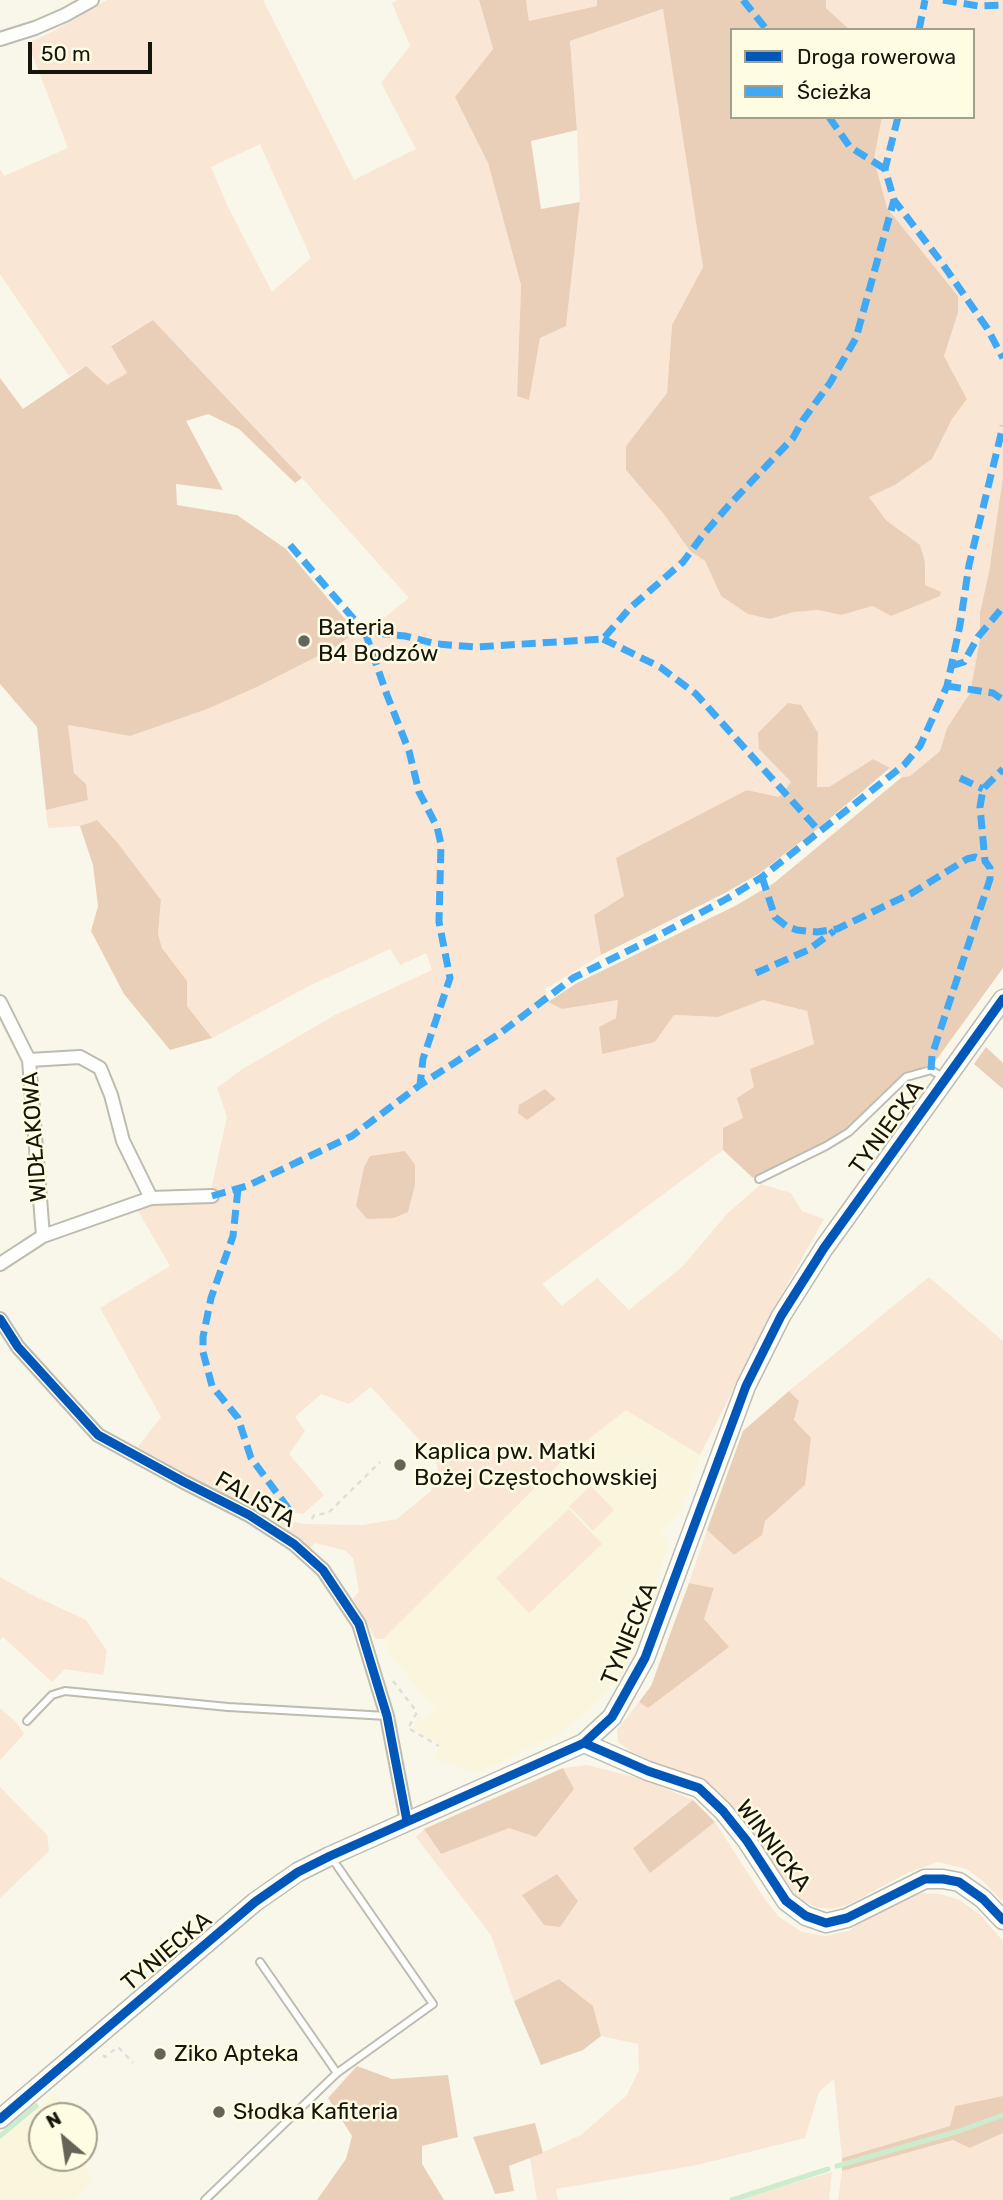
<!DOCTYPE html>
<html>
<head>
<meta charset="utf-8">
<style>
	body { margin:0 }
	#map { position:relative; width:1003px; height:2200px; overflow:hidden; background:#f8f7e9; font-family:Rubik,sans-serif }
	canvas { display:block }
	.legend { position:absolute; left:730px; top:28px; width:245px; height:91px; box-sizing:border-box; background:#fefce3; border:2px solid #a1a08d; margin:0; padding:9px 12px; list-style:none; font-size:21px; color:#16150c }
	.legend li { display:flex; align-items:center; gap:14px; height:35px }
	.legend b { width:35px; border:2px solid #a1a08d }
	.north { position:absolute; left:28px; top:2102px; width:70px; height:70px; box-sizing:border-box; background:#fefce3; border:2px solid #a1a08d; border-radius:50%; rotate:331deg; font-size:19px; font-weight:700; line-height:28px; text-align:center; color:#16150c }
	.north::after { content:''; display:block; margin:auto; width:24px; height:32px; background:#656459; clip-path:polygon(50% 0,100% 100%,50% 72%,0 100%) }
	.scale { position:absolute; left:28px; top:42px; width:124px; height:32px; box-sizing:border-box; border:4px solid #16150c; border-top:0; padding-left:9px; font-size:21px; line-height:24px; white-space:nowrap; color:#16150c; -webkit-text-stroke:5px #fefce3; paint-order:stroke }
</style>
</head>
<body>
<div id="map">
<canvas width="1003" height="2200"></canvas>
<ul class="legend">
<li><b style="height:9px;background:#0057b8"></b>Droga rowerowa</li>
<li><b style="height:9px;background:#3fa9f5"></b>Ścieżka</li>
</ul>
<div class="north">N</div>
<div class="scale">50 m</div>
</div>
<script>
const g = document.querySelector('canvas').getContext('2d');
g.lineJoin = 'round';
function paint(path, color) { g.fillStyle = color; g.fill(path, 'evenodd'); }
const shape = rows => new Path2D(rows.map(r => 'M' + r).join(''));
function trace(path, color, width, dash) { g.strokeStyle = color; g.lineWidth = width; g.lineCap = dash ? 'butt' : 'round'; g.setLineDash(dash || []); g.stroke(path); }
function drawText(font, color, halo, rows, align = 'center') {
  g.font = font + ' Rubik,sans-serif'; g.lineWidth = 5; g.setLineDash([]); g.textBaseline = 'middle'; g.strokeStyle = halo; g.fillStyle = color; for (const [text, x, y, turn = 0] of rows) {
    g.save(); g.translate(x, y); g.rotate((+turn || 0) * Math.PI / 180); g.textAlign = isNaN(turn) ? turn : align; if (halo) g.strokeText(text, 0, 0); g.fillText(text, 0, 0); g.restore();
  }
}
paint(shape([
	[627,1409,700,1455,682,1508,660,1534,669,1545,629,1661,605,1694,566,1730,478,1773,433,1758,440,1744,412,1728,418,1718,423,1721,435,1708,389,1653,383,1639,566,1457],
	[56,2092,66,2116,42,2116,42,2158,82,2158,92,2183,72,2200,0,2200,0,2140]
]), '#f9f6dd');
paint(shape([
	[107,0,263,0,354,180,416,149,381,83,410,46,392,3,397,0,479,0,493,49,455,97,488,163,521,285,517,396,540,338,566,325,580,202,577,130,570,41,664,9,703,267,672,325,667,393,626,446,663,513,690,551,705,561,721,596,770,619,794,612,818,610,841,615,873,606,925,585,925,562,900,530,886,520,869,497,895,485,932,459,952,419,967,399,944,356,958,313,958,296,887,208,874,159,882,117,973,117,973,30,850,30,826,8,826,0,1003,0,1003,476,989,572,980,612,980,639,970,693,947,728,940,751,910,776,902,777,873,759,829,787,817,787,818,733,759,749,791,782,779,797,747,790,624,897,594,915,601,955,545,989,548,1002,562,1009,619,999,616,1018,599,1027,602,1053,655,1042,674,1015,718,1017,763,1000,807,1011,814,1044,751,1069,754,1087,743,1118,724,1128,723,1150,542,1284,562,1306,597,1278,629,1310,682,1267,727,1214,761,1184,791,1193,802,1211,824,1219,776,1305,700,1455,626,1410,566,1457,383,1639,376,1639,353,1599,359,1591,353,1558,346,1551,316,1543,309,1548,271,1517,304,1524,363,1525,397,1519,431,1491,438,1469,435,1457,371,1387,349,1404,321,1394,295,1417,305,1431,289,1454,324,1495,303,1514,250,1506,197,1480,138,1447,161,1417,100,1308,170,1266,138,1211,149,1205,208,1203,227,1117,217,1088,241,1070,335,1015,432,970,426,953,400,965,390,949,311,985,212,1038,187,1006,187,981,162,948,158,934,161,900,117,842,97,820,80,826,48,828,46,810,88,799,86,784,74,773,68,725,130,736,259,686,334,648,356,632,365,633,409,598,302,478,153,320,111,345,127,373,107,386,86,366,69,376,0,274,0,169,4,176,68,148,28,43,54,31],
	[260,144,311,258,272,292,228,207,211,167],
	[526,0,597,0,597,6,529,21],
	[929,1277,1003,1341,1003,1902,984,1882,967,1869,938,1862,907,1873,850,1904,832,1909,816,1907,797,1897,783,1883,738,1813,709,1784,681,1772,648,1765,618,1742,617,1730,639,1702,648,1707,704,1619,714,1588,689,1583,707,1530,734,1555,765,1521,805,1485,794,1420,799,1401,789,1391],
	[591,1486,614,1510,593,1531,569,1506],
	[569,1509,602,1544,529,1613,496,1578],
	[0,1577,32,1595,86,1620,107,1651,103,1675,65,1669,52,1682,3,1637,0,1640],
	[0,1708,16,1722,24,1734,0,1760],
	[587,1765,642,1779,693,1800,634,1847,650,1872,715,1822,764,1898,779,1917,802,1932,826,1936,848,1931,912,1893,940,1894,960,1900,980,1915,1003,1941,1003,2096,955,2106,950,2126,842,2158,834,2079,819,2092,805,2138,697,2165,556,2189,558,2200,537,2200,530,2158,581,2135,627,2095,639,2070,638,2044,601,2036,593,2006,559,1979,514,2001,491,1935,416,1837,424,1829,441,1854,573,1789,563,1768],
	[0,1787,47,1835,49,1851,0,1898],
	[1003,2133,1003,2200,838,2200,842,2171,953,2140,971,2148],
	[832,2172,829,2200,735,2200]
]), '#fae6d5');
paint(shape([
	[479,0,526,0,529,21,597,6,597,0,826,0,826,8,850,30,732,30,732,117,882,117,874,159,887,208,958,296,958,313,944,356,967,399,952,419,932,459,895,485,869,497,886,520,920,545,925,562,925,585,941,592,940,596,891,616,873,606,841,615,818,610,794,612,770,619,748,614,721,596,705,561,690,551,663,513,626,470,626,446,667,393,672,325,703,267,663,9,570,41,577,130,531,141,541,209,580,202,566,326,540,338,529,400,517,396,521,285,488,163,455,97,493,49],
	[153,320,302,478,295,483,239,429,208,414,186,421,223,490,176,484,177,505,237,515,286,549,356,632,334,648,259,686,207,709,130,736,68,725,74,773,86,784,88,800,46,810,37,727,0,684,0,378,23,409,86,366,107,385,127,373,111,346],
	[1003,476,1003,968,934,1063,903,1075,848,1129,824,1144,753,1178,723,1150,723,1128,743,1118,737,1098,754,1087,750,1069,814,1044,807,1011,763,1000,718,1017,674,1015,655,1042,602,1054,599,1027,616,1018,618,1000,562,1009,548,1002,577,983,735,906,774,883,902,777,910,776,940,751,947,728,970,693,980,639,980,612,989,572],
	[788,703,801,705,818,733,817,787,829,787,873,759,890,768,822,825,760,873,725,893,601,955,594,915,624,896,616,858,747,790,779,797,791,782,759,749,758,733],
	[97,820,117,842,161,900,158,934,162,948,187,981,187,1006,212,1038,170,1050,124,994,91,931,98,906,93,865,80,826],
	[986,1047,1003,1063,1003,1089,974,1064],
	[545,1089,556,1099,527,1120,518,1113,519,1105],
	[405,1151,415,1165,415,1185,408,1212,394,1218,367,1219,356,1206,364,1167,370,1156],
	[789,1391,799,1401,794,1420,811,1438,805,1485,765,1521,762,1535,734,1555,707,1530,743,1431],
	[689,1583,714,1588,704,1619,729,1647,648,1708,639,1702,651,1686],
	[563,1768,574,1789,536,1837,509,1828,441,1854,424,1829],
	[693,1800,715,1822,650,1873,633,1848],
	[557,1874,578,1901,560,1927,544,1925,522,1895],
	[559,1979,593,2006,601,2036,583,2050,541,2065,514,2001],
	[357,2066,392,2079,448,2075,458,2137,422,2146,422,2164,444,2200,317,2200,346,2159,352,2136,328,2098],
	[1003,2096,1003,2133,970,2148,953,2140,842,2171,842,2158,950,2126,955,2106],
	[535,2123,543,2153,509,2166,514,2191,495,2194,473,2137]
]), '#eacfb8');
trace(shape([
	[0,2136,36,2106],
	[837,2166,959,2131,1003,2115],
	[732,2200,828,2169]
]), '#cbeccd', 5);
const lane = shape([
	[759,1179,826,1146,849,1132,906,1077,931,1070,944,1078],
	[27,1721,52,1695,65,1691,228,1707,387,1716],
	[260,1962,337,2073],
	[205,2200,337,2073,433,2004,331,1857]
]);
const street = shape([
	[0,39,35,28,65,15,92,0],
	[0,1002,29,1060,43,1236],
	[29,1060,80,1057,100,1068,111,1095,123,1141,151,1198],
	[0,1264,43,1236,151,1198,212,1196],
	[0,1319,18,1347,98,1435,184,1482,249,1515,294,1544,323,1570,359,1624,387,1716,407,1821]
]);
const secondary = shape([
	[584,1743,648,1771,699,1788,723,1811,747,1841,786,1901,806,1916,826,1923,847,1918,925,1879,943,1879,959,1882,983,1899,1003,1920],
	[0,2119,255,1902,298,1872,330,1856,584,1743,612,1717,645,1658,746,1386,781,1316,824,1248,1003,999]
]);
trace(lane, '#bdbcb1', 10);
trace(street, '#bdbcb1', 16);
trace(secondary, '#bdbcb1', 21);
trace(shape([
	[312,1519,314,1515,328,1513,380,1462],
	[393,1681,417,1712,408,1728,439,1746],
	[103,2055,105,2057,118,2047,133,2063]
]), '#dededa', 2.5, [5, 5]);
trace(lane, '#fefefc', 6);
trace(street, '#fefefc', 12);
trace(secondary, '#fefefc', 18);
trace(shape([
	[743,0,767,30],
	[943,0,978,6,1003,5],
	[919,30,925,0],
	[829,117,850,147,885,169],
	[898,117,885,169,894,200,942,263,987,328,1003,358],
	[290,545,365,632,405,636,437,644,476,647,603,639,630,608,683,562,703,535,730,504,793,438,803,420,830,383,856,338,894,200],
	[365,632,387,695,409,751,419,792,437,827,441,844,439,922,450,978,423,1059,420,1085],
	[603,639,660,667,696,694,820,832],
	[951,666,964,662,978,637,1003,607],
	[947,686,993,693,1003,700],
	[960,778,983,789],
	[762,877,775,917,786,926,797,930,817,932,837,929,912,893,967,859,975,857,985,861],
	[756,973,808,950,834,931],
	[931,1070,932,1055,990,879,990,868,985,861,980,807,983,789,1003,769],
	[238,1189,233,1236,211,1298,203,1337,203,1352,212,1386,238,1418,251,1458,288,1508,289,1515],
	[212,1196,247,1186,352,1136,420,1085,499,1034,573,978,654,938,728,898,762,877,904,765,920,746,947,686,960,625,969,565,1003,426]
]), '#3fa9f5', 7, [14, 7]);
trace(shape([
	[0,1319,18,1347,98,1435,184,1482,249,1515,294,1544,323,1570,359,1624,387,1716,407,1821],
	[584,1743,648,1771,699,1788,723,1811,747,1841,786,1901,806,1916,826,1923,847,1918,925,1879,943,1879,959,1882,983,1899,1003,1920],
	[0,2119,255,1902,298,1872,330,1856,584,1743,612,1717,645,1658,746,1386,781,1316,824,1248,1003,999]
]), '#0057b8', 9);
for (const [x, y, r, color] of [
	[304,641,7,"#656459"],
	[400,1465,7,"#656459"],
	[160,2054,7,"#656459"],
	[219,2112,7,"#656459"]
]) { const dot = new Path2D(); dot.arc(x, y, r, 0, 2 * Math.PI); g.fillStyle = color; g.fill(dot); trace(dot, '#fefce3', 2.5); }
drawText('23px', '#16150c', '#fefce3', [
	["Bateria",318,628],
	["B4 Bodzów",318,654],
	["Kaplica pw. Matki",414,1452],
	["Bożej Częstochowskiej",414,1478],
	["Ziko Apteka",174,2054],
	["Słodka Kafiteria",233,2112]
], 'left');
drawText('23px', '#16150c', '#fefce3', [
	["TYNIECKA",887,1128,-54],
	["WIDŁAKOWA",35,1137,-94],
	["FALISTA",255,1500,30],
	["TYNIECKA",630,1634,-67],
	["WINNICKA",773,1846,53],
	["TYNIECKA",167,1952,-40]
]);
</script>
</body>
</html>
